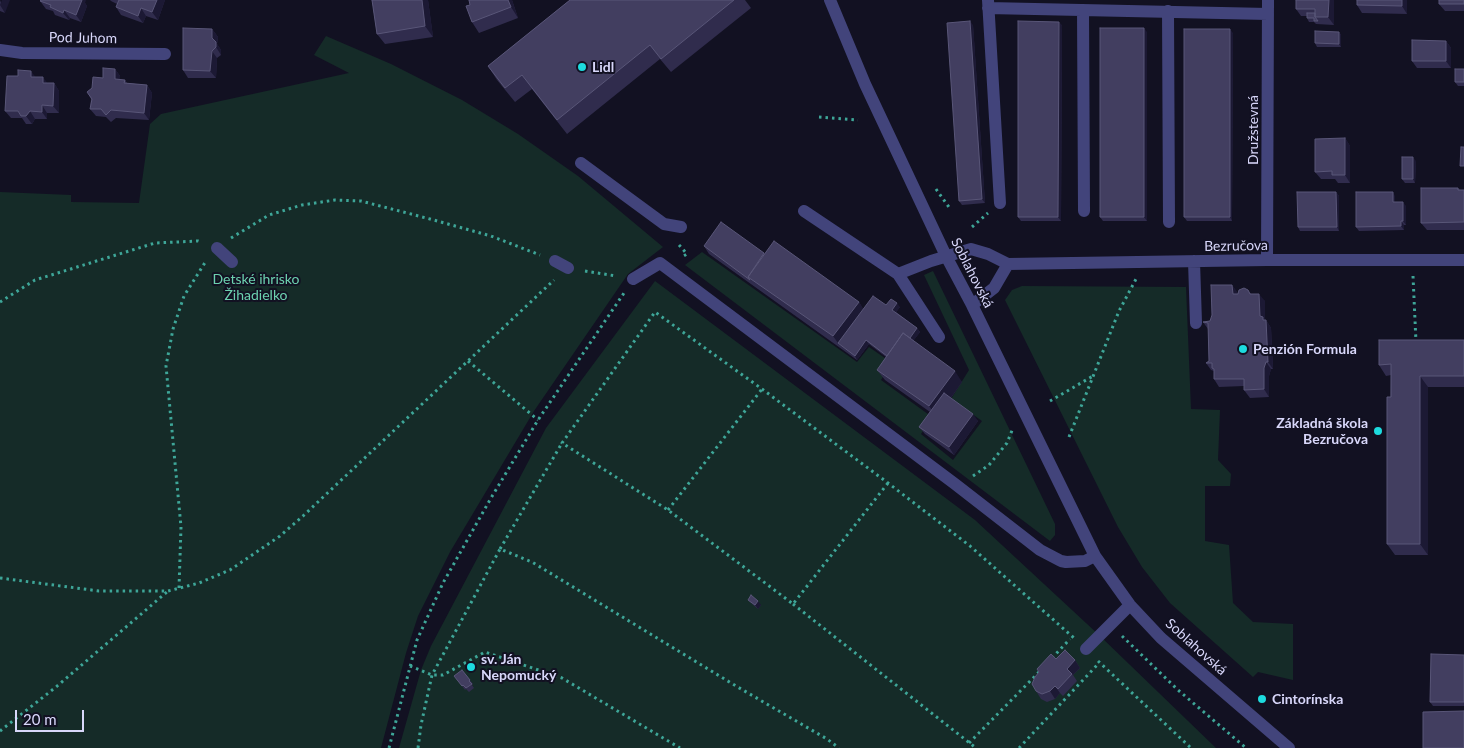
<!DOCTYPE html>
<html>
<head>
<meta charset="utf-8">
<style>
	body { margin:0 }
	#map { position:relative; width:1464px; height:748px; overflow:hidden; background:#121122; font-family:Lato,sans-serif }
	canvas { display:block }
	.scale { position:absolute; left:15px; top:710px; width:69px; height:22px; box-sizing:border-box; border:2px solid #d8d7fa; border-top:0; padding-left:6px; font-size:15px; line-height:18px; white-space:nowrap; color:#d8d7fa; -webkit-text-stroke:4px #121122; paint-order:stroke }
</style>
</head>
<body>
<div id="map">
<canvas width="1464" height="748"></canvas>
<div class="scale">20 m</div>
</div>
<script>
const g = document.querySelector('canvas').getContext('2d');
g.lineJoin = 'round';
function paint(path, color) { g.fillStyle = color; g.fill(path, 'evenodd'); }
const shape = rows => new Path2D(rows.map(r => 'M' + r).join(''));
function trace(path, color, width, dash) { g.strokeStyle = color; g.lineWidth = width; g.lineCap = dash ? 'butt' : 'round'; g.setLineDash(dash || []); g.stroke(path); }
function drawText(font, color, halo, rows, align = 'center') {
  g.font = font + ' Lato,sans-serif'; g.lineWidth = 4; g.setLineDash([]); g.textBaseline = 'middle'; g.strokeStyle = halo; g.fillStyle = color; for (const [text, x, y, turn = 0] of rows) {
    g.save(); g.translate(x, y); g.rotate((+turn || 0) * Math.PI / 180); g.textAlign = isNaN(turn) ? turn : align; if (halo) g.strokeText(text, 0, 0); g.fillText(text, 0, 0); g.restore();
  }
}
paint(shape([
	[326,36,391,64,462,100,518,134,578,176,663,247,628,274,534,411,450,552,418,616,406,653,381,748,0,748,0,192,71,195,71,202,139,203,150,124,161,114,349,73,314,55],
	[702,252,857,362,869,347,892,363,881,380,932,417,921,434,953,460,982,421,951,399,969,370,924,275,933,271,1055,524,1055,535,1050,541,685,265],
	[655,281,975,520,1100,636,1216,748,399,748,421,670,431,646,546,428],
	[1022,286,1186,287,1191,409,1220,410,1218,460,1231,474,1230,486,1205,486,1205,541,1229,545,1233,603,1253,622,1293,624,1293,680,1258,672,1253,677,1170,603,1142,567,1118,527,1005,300,1012,290]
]), '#152b28');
trace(shape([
	[819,117,858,120],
	[936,189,951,210],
	[972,227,988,213],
	[231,238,269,215,302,205,335,200,361,201,430,219,491,236,540,255],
	[679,245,687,254,682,257],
	[585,271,616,276],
	[1413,276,1416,342],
	[0,302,35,280,155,243,198,241,201,242],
	[468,361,538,420],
	[1050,401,1093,376],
	[1069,437,1119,311,1136,279],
	[973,476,989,465,1007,443,1013,428],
	[888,483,793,604,668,510,562,443,655,312,762,389,888,483,970,546,1074,638],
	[668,510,762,389],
	[500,549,562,443],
	[0,578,99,591,168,591,199,583,230,570,280,536,303,516,554,280],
	[179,588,181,527,166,366,173,329,184,296,206,261],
	[793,604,976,748],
	[1122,636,1178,690,1246,748],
	[1052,658,1070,639],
	[1098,661,1191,748],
	[410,666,432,675,443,675,485,652,562,678,680,748],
	[0,731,56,687,168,591],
	[969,743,1041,670],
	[389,748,417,640,443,583,491,498,538,420,624,293],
	[418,748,421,725,432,675,500,549,532,562,736,686,827,739,839,748],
	[1019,748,1099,663]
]), '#3ea698', 3, [2.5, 4]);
trace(shape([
	[830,0,865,84,946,256,972,305,1095,556,1130,605,1161,638,1289,748],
	[988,0,1000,203],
	[988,8,1268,14],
	[1083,10,1084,211],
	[1168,11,1169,222],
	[0,50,22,53,165,54],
	[581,163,664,224,681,227],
	[804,211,898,274,931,261,971,249,988,254,1008,264,1267,260,1464,260],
	[217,248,232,262],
	[1267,260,1268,0],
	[555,261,568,268],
	[1194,261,1196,323],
	[898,274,939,337],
	[633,279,660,263,955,484,1040,550,1061,561,1066,562,1085,561,1095,556],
	[972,305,994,288,1008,264],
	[1086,649,1130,605]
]), '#42447b', 12);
paint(shape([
	[0,0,5,13,0,11],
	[110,0,165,0,158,20,146,16,143,23,121,15,116,7,117,4,111,1],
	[372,0,428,0,433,37,385,44,377,34],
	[469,0,512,0,518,18,479,33,472,22,470,5],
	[570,0,745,0,751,8,671,72,660,59,567,134,532,89,515,102,497,80,488,66],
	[1296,0,1334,0,1334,25,1316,24,1314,22,1309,22,1307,18,1307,16,1301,16,1296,9],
	[1357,0,1407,0,1407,14,1362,13,1357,5],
	[1464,0,1464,11,1445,11,1439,4],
	[40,1,85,3,87,6,81,22,70,18,69,20,55,15,53,11,46,9],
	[973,25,985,203,962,205,959,201],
	[1062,25,1061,221,1021,221,1018,217],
	[212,29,218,37,217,44,221,50,221,55,217,58,216,78,188,78,183,70],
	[1147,32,1147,221,1103,221,1100,217],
	[1339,32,1341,35,1341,47,1317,47,1315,43],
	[1233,33,1232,221,1187,221,1184,217],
	[1446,41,1451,48,1451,68,1417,68,1412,61],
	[115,69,120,76,120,80,125,80,127,83,147,85,152,93,149,120,116,118,111,122,106,117,96,116,90,109,91,99,87,92],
	[1464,69,1464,86,1458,86,1455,82],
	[35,77,47,83,54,83,59,91,59,113,47,113,47,119,35,119,32,124,26,124,22,118,11,118,5,111],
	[1345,138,1350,146,1350,183,1338,183,1335,179,1321,179,1315,172],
	[1416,161,1415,183,1405,183,1402,179],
	[1458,188,1460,190,1464,190,1464,230,1427,230,1421,223],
	[1336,192,1339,196,1339,231,1300,231,1298,227],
	[1395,196,1395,202,1406,206,1406,225,1404,225,1404,230,1359,231,1356,227],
	[704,246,764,253,859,302,863,309,886,305,900,307,896,312,917,328,920,332,913,341,962,382,951,398,978,421,954,455,925,434,919,427,930,412,885,380,877,370,886,357,869,344,857,360,709,254],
	[1232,285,1238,294,1248,290,1251,294,1265,301,1265,320,1266,320,1271,328,1273,369,1271,369,1269,376,1269,397,1250,398,1244,390,1244,386,1219,387,1214,379,1214,371,1211,370,1206,363,1209,361,1208,329,1203,322,1210,321],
	[1464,340,1464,387,1428,387,1428,555,1395,555,1387,544,1391,375,1386,376,1379,365],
	[748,600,761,605,758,609,751,603],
	[1464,655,1464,706,1433,706,1430,702],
	[1056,659,1075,660,1080,668,1073,675,1077,681,1063,696,1060,693,1055,699,1047,702,1041,699,1036,691,1039,672,1037,669],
	[462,670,473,684,472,685,474,688,469,692,466,689,465,690,454,676]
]), '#302c4d');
paint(shape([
	[2,0,10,0,5,13,0,5],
	[81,0,86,0,85,3,87,6,81,22,76,15],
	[157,0,165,0,158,20,152,12],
	[422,0,428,0,433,37,425,26],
	[508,0,512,0,518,18,511,7],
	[1329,0,1334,0,1334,25,1328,17],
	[1402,0,1407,0,1407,14,1402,6],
	[141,8,146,16,143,23,138,16],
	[64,10,70,18,69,20,63,13],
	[970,21,973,25,985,203,982,199],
	[1059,22,1062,25,1061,221,1058,217],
	[1144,28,1147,32,1147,221,1144,217],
	[212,29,218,37,217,44,221,50,221,55,216,47,212,38],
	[1230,29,1233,33,1232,221,1230,217],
	[1339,32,1341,35,1341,47,1339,44],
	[1446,41,1451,48,1451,68,1446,61],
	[212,51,217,58,216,78,210,71],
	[115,69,120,76,120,87,115,79],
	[31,71,37,79,31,77],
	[43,77,48,84,43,83],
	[54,83,59,91,59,113,53,106],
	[147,85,152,93,149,120,144,113],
	[42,105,47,113,47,119,42,112],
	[30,111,35,119,32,124,26,116],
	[1345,138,1350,146,1350,183,1345,175],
	[1413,157,1416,161,1415,183,1413,179],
	[1336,192,1339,196,1339,231,1337,227],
	[1393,192,1395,196,1395,206,1393,202],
	[1403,202,1406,206,1406,225,1403,221],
	[1401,221,1404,225,1404,230,1401,226],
	[1232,285,1238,293,1238,301,1233,294],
	[1259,294,1265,301,1265,321,1266,320,1271,328,1273,369,1268,362,1260,316],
	[859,302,866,313,838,343,833,336],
	[897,303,900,307,895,314,892,310],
	[917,328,920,332,896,364,894,360],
	[866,340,869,344,857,360,855,356],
	[1266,362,1271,369,1269,376,1269,397,1264,389,1264,368],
	[955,371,962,382,937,417,929,406],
	[1420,376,1428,387,1428,555,1420,544],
	[973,414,978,421,954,455,949,447],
	[758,601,761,605,758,609,755,605],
	[1075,660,1080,668,1073,675,1067,669],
	[1055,686,1060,693,1055,699,1050,691]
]), '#1c1934');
const building = shape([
	[41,0,82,0,76,15,64,10,63,13,50,7,51,5,40,1,41,0],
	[119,0,157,0,152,12,141,8,138,16,116,7,119,0],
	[372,0,422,0,425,26,377,34,372,0],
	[469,0,508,0,511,7,472,22,466,6,470,5,469,0],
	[570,0,734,0,661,59,650,45,557,120,522,75,505,88,488,66,570,0],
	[1296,0,1329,0,1328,17,1315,17,1315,9,1296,9,1296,0],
	[1357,0,1402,0,1402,6,1357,5,1357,0],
	[1439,0,1464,0,1464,4,1439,4,1439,0],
	[1307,13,1315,13,1315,17,1318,21,1314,21,1314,18,1307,18,1307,13],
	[970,21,982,199,959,201,947,23,970,21],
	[1018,21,1059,22,1058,217,1018,217,1018,21],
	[183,28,212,29,212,38,216,42,216,47,212,51,210,71,183,70,183,28],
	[1100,28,1144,28,1144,217,1100,217,1100,28],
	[1184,29,1230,29,1230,217,1184,217,1184,29],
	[1315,31,1339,32,1339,44,1315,43,1315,31],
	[1412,40,1446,41,1446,61,1412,61,1412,40],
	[103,68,115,69,115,79,125,80,124,83,147,85,144,113,111,110,106,115,101,109,90,109,92,99,87,92,92,88,93,77,103,78,103,68],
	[1455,69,1464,69,1464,82,1455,82,1455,69],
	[18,70,31,71,31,77,43,77,43,83,54,83,53,106,42,105,42,112,30,111,26,116,21,116,18,111,5,111,7,76,18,76,18,70],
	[1345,138,1345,175,1332,175,1332,171,1315,172,1315,139,1345,138],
	[1461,147,1464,147,1464,166,1460,166,1461,147],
	[1402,157,1413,157,1413,179,1402,179,1402,157],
	[1421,188,1458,188,1458,190,1464,190,1464,222,1421,223,1421,188],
	[1297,192,1336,192,1337,227,1298,227,1297,192],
	[1356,192,1393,192,1393,202,1403,202,1403,221,1401,221,1401,226,1356,227,1356,192],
	[721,222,764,253,748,277,750,280,704,246,721,222],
	[774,241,859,302,833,336,748,277,774,241],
	[1211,285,1232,285,1233,294,1238,294,1239,290,1244,288,1248,290,1250,294,1259,294,1260,316,1263,317,1263,320,1266,320,1268,362,1266,362,1264,368,1264,389,1244,390,1244,379,1214,379,1214,369,1212,368,1212,363,1206,363,1209,361,1208,323,1203,322,1210,321,1212,315,1211,285],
	[873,296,886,305,891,299,897,303,892,310,917,328,910,338,903,333,887,356,866,340,855,356,838,343,873,296],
	[903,333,955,371,929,406,877,370,903,333],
	[1379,340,1464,340,1464,376,1420,376,1420,544,1387,544,1387,397,1391,397,1391,364,1379,365,1379,340],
	[944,393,973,414,949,447,919,427,944,393],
	[751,595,758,601,755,605,748,600,751,595],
	[1065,650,1075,660,1067,669,1072,674,1058,689,1055,686,1050,691,1042,694,1036,691,1032,684,1035,677,1039,672,1037,669,1051,654,1056,659,1065,650],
	[1431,654,1464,655,1464,702,1430,702,1431,654],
	[462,670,470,680,469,681,472,684,466,688,463,685,462,686,454,676,462,670],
	[1464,711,1464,748,1423,748,1423,712,1464,711]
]);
paint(building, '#423e60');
trace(building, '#595678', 1);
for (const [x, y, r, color] of [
	[582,67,5,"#1ddbdf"],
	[1243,349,5,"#1ddbdf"],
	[1378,431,5,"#1ddbdf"],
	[471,667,5,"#1ddbdf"],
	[1262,699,5,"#1ddbdf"]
]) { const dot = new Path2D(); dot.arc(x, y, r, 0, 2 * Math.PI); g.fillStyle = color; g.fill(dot); trace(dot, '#121122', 2); }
drawText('14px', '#d8d7fa', '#121122', [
	["Pod Juhom",83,38,1],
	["Družstevná",1253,130,-90],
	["Bezručova",1236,246,-1],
	["Soblahovská",972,273,63],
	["Soblahovská",1196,647,42]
]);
drawText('bold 14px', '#d8d7fa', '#121122', [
	["Lidl",592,67],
	["Penzión Formula",1253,349],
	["Základná škola",1368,423,"right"],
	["Bezručova",1368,439,"right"],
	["sv. Ján",481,659],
	["Nepomucký",481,675],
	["Cintorínska",1272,699]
], 'left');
drawText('14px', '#6cd1af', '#121122', [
	["Detské ihrisko",256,279],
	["Žihadielko",256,295]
]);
</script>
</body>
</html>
